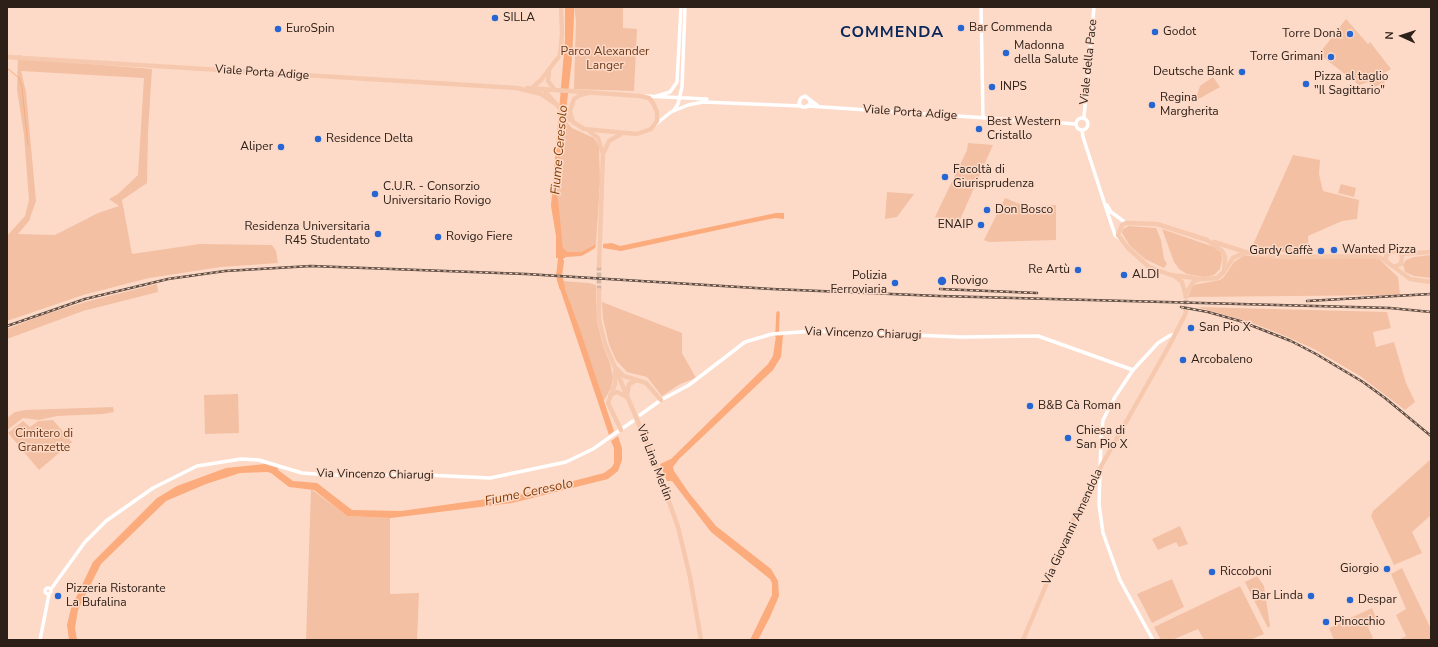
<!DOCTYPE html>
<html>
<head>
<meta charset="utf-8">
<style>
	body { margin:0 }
	#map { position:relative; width:1438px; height:647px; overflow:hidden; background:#fddac7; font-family:"Nunito Sans",sans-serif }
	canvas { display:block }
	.frame { position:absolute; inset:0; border:8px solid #2d2019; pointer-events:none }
	.north { position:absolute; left:1382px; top:16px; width:40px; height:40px; -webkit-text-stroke:3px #fddac7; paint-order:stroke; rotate:273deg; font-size:11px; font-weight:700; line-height:16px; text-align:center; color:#2d2019 }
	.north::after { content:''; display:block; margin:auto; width:14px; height:18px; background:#2d2019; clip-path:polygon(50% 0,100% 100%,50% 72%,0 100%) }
</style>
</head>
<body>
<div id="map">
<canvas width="1438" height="647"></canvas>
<div class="frame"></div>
<div class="north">N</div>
</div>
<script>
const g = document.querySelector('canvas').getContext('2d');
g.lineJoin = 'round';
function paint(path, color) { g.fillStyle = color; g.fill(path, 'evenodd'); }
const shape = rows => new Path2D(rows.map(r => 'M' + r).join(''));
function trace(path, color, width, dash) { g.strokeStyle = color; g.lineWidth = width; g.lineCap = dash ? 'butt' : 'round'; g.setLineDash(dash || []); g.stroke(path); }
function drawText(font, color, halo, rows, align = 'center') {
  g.font = font + ' "Nunito Sans",sans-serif'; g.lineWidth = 3; g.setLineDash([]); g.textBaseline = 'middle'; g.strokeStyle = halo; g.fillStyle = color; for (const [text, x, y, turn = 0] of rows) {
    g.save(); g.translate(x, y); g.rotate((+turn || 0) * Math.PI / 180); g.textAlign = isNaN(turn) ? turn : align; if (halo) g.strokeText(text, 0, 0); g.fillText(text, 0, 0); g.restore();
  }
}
paint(shape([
	[574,7,623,7,623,28,637,29,634,91,574,89,576,21],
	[1346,19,1368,44,1370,42,1391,69,1381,75,1385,83,1371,88,1369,82,1359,85,1319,54],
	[18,55,39,60,152,69,148,132,147,183,122,200,132,254,200,244,272,245,276,251,278,263,221,267,149,278,83,295,7,321,7,236,25,216,29,200,24,135,17,90],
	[21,71,144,78,138,175,118,194,109,199,119,206,98,213,55,235,18,234,29,221,36,201,26,92],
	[1213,77,1220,87,1195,101,1200,86],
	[565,120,572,128,594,138,599,146,600,182,596,244,581,252,568,252,563,248,558,207,557,190],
	[968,143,993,145,959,222,935,217,967,150],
	[1293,155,1320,160,1319,174,1323,191,1359,200,1357,219,1342,221,1308,236,1309,252,1265,252,1252,247],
	[1341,184,1356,188,1354,197,1338,193],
	[887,192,914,194,897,217,885,219],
	[1005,198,1027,207,1056,205,1056,240,989,242,984,240],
	[1129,226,1156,228,1161,240,1164,259,1167,264,1164,268,1145,259,1130,246,1122,233,1123,229],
	[1162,229,1214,247,1221,253,1222,259,1220,269,1214,275,1205,277,1187,274,1179,269,1174,262],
	[1431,255,1431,278,1414,276,1405,272,1403,265,1406,260,1414,257],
	[1243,256,1252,256,1281,259,1370,257,1379,259,1398,277,1400,295,1188,297,1193,285,1220,280,1224,277,1234,262],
	[562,281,589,283,596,285,597,321,603,346,610,363,613,378,611,388,603,402],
	[157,284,158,292,83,311,7,339,7,329,43,315,85,302],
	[602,302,682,333,682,353,696,378,680,384,662,396,647,377,627,372,616,360,609,344,603,319],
	[1197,307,1387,312,1391,328,1373,332,1376,347,1394,342,1406,383,1415,402,1405,410,1360,376,1314,349,1290,338,1250,322],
	[238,394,239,433,205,434,204,395],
	[113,407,114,412,103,414,57,416,39,420,23,418,7,430,7,418,15,412,25,410],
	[53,420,72,442,39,470,8,433,23,421,30,427,38,421],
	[1431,459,1431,515,1412,532,1422,553,1394,565,1371,516,1373,511],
	[311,489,347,516,390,518,390,594,419,593,417,640,306,640],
	[1180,526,1188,544,1179,547,1176,542,1158,550,1152,539],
	[1402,568,1431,629,1431,640,1398,640,1406,636,1396,615,1406,609,1391,574],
	[1257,576,1264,586,1270,626,1268,628,1245,582],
	[1172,579,1184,607,1152,623,1137,594],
	[1240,586,1264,634,1250,640,1204,640,1198,629,1172,640,1161,640,1154,627],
	[1372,608,1378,623,1368,627,1373,638,1367,640,1334,640,1329,628]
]), '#f3c0a3');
paint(shape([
	[565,7,574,7,574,16,572,59,557,190,563,248,568,252,581,252,596,244,595,248,587,253,581,256,566,257,563,259,562,270,557,270,558,258,556,258,556,236,551,206,565,40],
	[776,213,784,213,784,219,775,218,750,223,621,251,603,248,603,244,612,243,620,246],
	[557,280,562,281,579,327,614,431,609,435],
	[783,335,781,357,773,370,679,459,673,467,674,471,689,493,716,526,771,569,778,581,779,596,770,617,758,640,750,640,772,595,772,583,770,579,711,532,672,481,667,481,660,464,671,459,768,364,773,356,776,336],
	[618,436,622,448,622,460,618,471,608,479,512,503,391,518,347,516,314,490,289,487,271,473,267,472,240,473,206,484,166,501,101,564,78,610,75,628,77,640,69,640,67,625,71,608,93,562,157,498,177,486,226,468,265,464,278,468,278,470,293,481,317,483,352,510,401,511,523,494,604,473,612,467,614,463,614,448,611,441]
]), '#fbab7c');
trace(shape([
	[7,68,19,78,22,88,28,145]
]), '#fbab7c', 1);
trace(shape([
	[777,336,778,313]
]), '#fbab7c', 3.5);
trace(shape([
	[561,262,559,275,562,287]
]), '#fbab7c', 6);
trace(shape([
	[599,290,599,266],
	[1186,311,1186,297]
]), '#d3b5a4', 4.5, [4.5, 2]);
trace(shape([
	[981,7,983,118],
	[645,96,707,99],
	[657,96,670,92,677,82,681,7],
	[810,100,810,104,806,107,802,107,799,103,801,98,805,96,818,106],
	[808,106,1076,124],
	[674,110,678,104,682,87,685,7],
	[1084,117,1094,7],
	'1076 124a6 6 0 1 1 12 0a6 6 0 1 1-12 0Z',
	[656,124,671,112,688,105,703,102,801,106],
	[1082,130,1083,137,1107,211,1115,235,1119,238],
	[1107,205,1111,212,1126,223],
	[640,415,661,400,689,385,745,342,772,334,814,331,961,337,1038,336,1133,370],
	'45 591a3 3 0 1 1 6 0a3 3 0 1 1-6 0Z',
	[51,589,85,542,106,521,153,488,197,466,241,459,259,460,302,473,330,475,426,475,490,478,566,462,593,449,633,421],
	[40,640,49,594],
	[1153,640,1120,580,1103,533,1099,504,1101,438,1103,420,1115,397,1133,370,1158,343,1169,336,1175,334]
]), '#fff', 3.5);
trace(shape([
	[7,57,517,88,541,94,557,105],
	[549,71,548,81,554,89],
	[527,88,640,96,649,98,653,103,657,112,657,121,651,129,637,134,584,129,573,122,570,111,574,99,580,95,588,93],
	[532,88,541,80,560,55,562,34,561,7],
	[543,89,570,120],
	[589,131,598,138,603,154,599,266],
	[604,152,609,141,621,134],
	[1126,223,1157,224,1207,240,1222,251,1225,257,1224,272,1217,278,1203,279,1171,275,1149,267,1128,248,1118,235,1122,225,1126,223],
	[1214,242,1249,253,1268,256,1289,257,1374,256,1381,258,1394,267,1401,264,1402,256,1399,252,1392,251,1386,256,1386,261],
	[1401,254,1431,252],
	[1394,267,1410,279,1431,282],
	[1225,270,1233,258,1239,255,1248,253],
	[1174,276,1182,282,1186,297],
	[599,290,599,319,605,344,655,462,678,527,690,577,701,640],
	[1186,294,1193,282,1201,279],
	[617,369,624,376,646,383,661,400],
	[615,372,615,384,608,403,621,430],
	[610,395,617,392,627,397],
	[627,395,629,384,637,380],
	[1023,640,1075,516,1099,470,1169,346,1185,315,1186,311]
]), '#f6c9af', 4.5);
const rail = shape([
	[940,289,1037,293],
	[1307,301,1431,294],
	[1181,307,1208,312,1240,321,1291,341,1316,354,1363,382,1385,398,1431,436],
	[7,326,85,299,168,279,225,271,311,266,526,274,772,289,939,296,1390,308,1431,312]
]);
trace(rail, '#614f45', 2.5);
trace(rail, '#fddac7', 1, [3]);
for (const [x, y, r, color] of [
	[495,18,4,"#2666d2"],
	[961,28,4,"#2666d2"],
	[278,29,4,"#2666d2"],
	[1155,32,4,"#2666d2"],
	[1350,34,4,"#2666d2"],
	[1006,53,4,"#2666d2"],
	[1331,57,4,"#2666d2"],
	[1242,72,4,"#2666d2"],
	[1306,84,4,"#2666d2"],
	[992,87,4,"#2666d2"],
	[1152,105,4,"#2666d2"],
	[979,129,4,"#2666d2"],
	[318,139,4,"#2666d2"],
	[281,147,4,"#2666d2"],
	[945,177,4,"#2666d2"],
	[375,194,4,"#2666d2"],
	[987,210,4,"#2666d2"],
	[981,225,4,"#2666d2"],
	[378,234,4,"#2666d2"],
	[438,237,4,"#2666d2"],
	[1334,250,4,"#2666d2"],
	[1321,251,4,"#2666d2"],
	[1078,270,4,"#2666d2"],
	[1124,275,4,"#2666d2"],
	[942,281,5,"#2666d2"],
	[895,283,4,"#2666d2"],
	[1191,328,4,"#2666d2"],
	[1183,360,4,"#2666d2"],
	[1030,406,4,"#2666d2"],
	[1068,438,4,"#2666d2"],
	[1387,569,4,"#2666d2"],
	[1212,572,4,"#2666d2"],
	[58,596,4,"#2666d2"],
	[1311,596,4,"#2666d2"],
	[1350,600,4,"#2666d2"],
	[1326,622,4,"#2666d2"]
]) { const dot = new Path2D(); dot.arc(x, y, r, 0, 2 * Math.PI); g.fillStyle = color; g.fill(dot); trace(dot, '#fddac7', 1.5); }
drawText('12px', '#2d2019', '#fddac7', [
	["SILLA",503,18],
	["Bar Commenda",969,28],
	["EuroSpin",286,29],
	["Godot",1163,32],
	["Torre Donà",1342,34,"right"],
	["Madonna",1014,46],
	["della Salute",1014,60],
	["Torre Grimani",1323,57,"right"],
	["Deutsche Bank",1234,72,"right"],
	["Pizza al taglio",1314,77],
	["\"Il Sagittario\"",1314,91],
	["INPS",1000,87],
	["Regina",1160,98],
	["Margherita",1160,112],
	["Best Western",987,122],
	["Cristallo",987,136],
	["Residence Delta",326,139],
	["Aliper",273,147,"right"],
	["Facoltà di",953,170],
	["Giurisprudenza",953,184],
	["C.U.R. - Consorzio",383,187],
	["Universitario Rovigo",383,201],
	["Don Bosco",995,210],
	["ENAIP",973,225,"right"],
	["Residenza Universitaria",370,227,"right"],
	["R45 Studentato",370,241,"right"],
	["Rovigo Fiere",446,237],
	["Wanted Pizza",1342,250],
	["Gardy Caffè",1313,251,"right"],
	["Re Artù",1070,270,"right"],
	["ALDI",1132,275],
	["Polizia",887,276,"right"],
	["Ferroviaria",887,290,"right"],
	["Rovigo",951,281],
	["San Pio X",1199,328],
	["Arcobaleno",1191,360],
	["B&B Cà Roman",1038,406],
	["Chiesa di",1076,431],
	["San Pio X",1076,445],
	["Giorgio",1379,569,"right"],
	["Riccoboni",1220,572],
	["Pizzeria Ristorante",66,589],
	["La Bufalina",66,603],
	["Bar Linda",1303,596,"right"],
	["Despar",1358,600],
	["Pinocchio",1334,622]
], 'left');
drawText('12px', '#6c3817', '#fddac7', [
	["Parco Alexander",605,52],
	["Langer",605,66],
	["Cimitero di",44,434],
	["Granzette",44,448]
]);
drawText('12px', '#2d2019', '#fddac7', [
	["Viale della Pace",1089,62,-84],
	["Viale Porta Adige",262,73,4],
	["Viale Porta Adige",910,113,4],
	["Via Vincenzo Chiarugi",863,334,2],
	["Via Lina Merlin",654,463,69],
	["Via Vincenzo Chiarugi",375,475,1],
	["Via Giovanni Amendola",1073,527,-65]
]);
drawText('italic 13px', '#853e06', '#fddac7', [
	["Fiume Ceresolo",560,150,-85],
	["Fiume Ceresolo",529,493,-12]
]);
g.letterSpacing = '1px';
drawText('bold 16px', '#08275a', '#fddac7', [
	["COMMENDA",892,33]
]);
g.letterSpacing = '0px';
</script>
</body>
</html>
